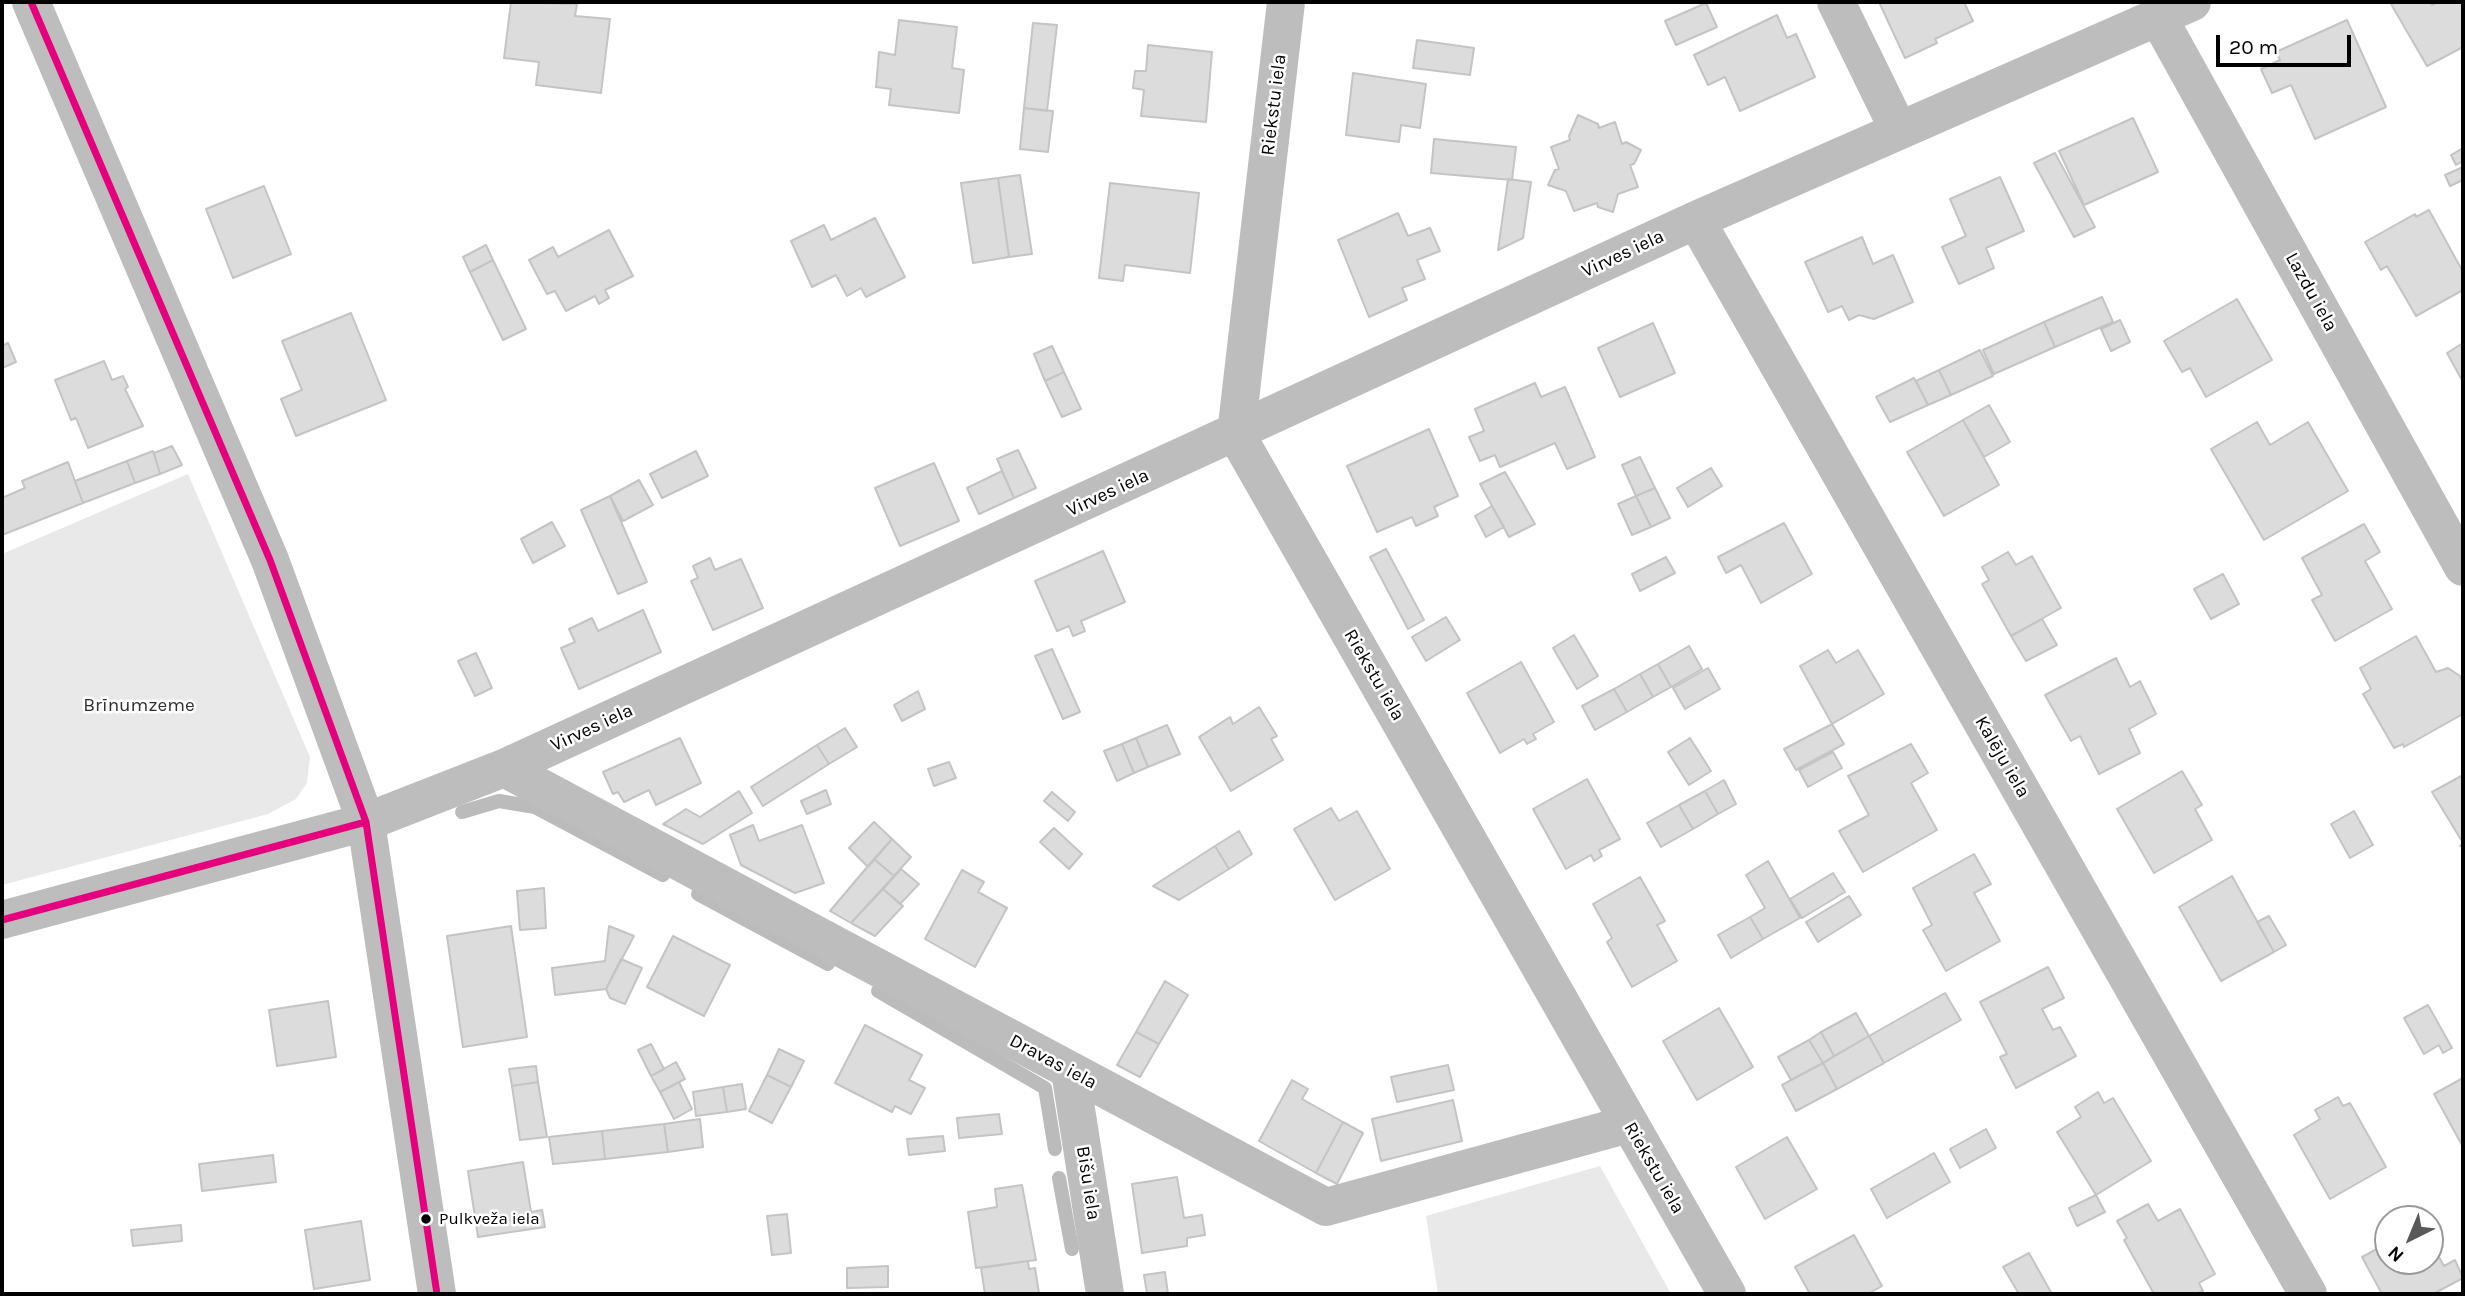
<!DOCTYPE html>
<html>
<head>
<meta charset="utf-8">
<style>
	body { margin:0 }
	#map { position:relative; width:2465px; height:1296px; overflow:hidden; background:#fff; font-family:Karla,sans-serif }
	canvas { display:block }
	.frame { position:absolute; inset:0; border:4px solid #000; pointer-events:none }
	.north { position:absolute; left:2374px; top:1205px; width:70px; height:70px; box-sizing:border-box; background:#fff; border:2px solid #999; border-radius:50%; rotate:223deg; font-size:19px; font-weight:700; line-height:28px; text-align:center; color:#000 }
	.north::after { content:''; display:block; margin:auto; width:24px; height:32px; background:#595959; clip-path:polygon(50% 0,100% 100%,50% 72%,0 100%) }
	.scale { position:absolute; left:2216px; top:35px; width:135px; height:32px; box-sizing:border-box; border:4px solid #000; border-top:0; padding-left:9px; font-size:21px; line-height:24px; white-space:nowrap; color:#000; -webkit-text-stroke:5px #fff; paint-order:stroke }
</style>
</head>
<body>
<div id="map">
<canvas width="2465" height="1296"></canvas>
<div class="frame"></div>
<div class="north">N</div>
<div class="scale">20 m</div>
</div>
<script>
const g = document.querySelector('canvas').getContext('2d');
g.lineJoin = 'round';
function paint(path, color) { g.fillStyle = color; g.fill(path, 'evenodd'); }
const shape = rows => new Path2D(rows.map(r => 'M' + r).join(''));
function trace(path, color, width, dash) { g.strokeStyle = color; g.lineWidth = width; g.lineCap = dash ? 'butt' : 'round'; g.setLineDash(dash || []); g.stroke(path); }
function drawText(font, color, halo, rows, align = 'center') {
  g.font = font + ' Karla,sans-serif'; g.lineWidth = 5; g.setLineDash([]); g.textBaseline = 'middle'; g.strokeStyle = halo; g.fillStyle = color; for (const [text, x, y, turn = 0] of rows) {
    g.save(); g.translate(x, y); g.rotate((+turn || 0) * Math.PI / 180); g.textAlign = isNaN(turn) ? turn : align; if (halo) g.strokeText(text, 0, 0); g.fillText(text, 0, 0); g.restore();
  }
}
paint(shape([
	[188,474,310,757,307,783,296,799,268,814,2,885,2,554],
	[1600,1166,1671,1294,1438,1294,1426,1216]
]), '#e9e9e9');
trace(shape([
	[462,812,499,801,535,807,663,875],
	[698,894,828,964],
	[878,991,1045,1088,1055,1149],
	[1059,1178,1072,1249]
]), '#bbb', 14);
const building = shape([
	[511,2,577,4,575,16,610,19,601,93,536,85,539,62,504,58,511,2],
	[1879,2,1964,2,1973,21,1935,39,1937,43,1905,58,1879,2],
	[2396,2,2430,2,2432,5,2438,2,2463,2,2463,47,2427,66,2391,4,2396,2],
	[1706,3,1717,27,1676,45,1665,21,1706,3],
	[1777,15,1787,38,1796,34,1815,77,1740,111,1725,77,1708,85,1694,55,1777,15],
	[899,20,957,27,952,68,964,70,959,113,889,105,891,89,876,87,879,52,895,55,899,20],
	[2347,20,2386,107,2315,139,2291,85,2272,93,2261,69,2280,60,2276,52,2347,20],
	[1033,23,1057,25,1047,111,1024,108,1033,23],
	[1417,40,1474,48,1470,75,1413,68,1417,40],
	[1148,45,1212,52,1206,122,1141,116,1144,90,1133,88,1135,71,1146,71,1148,45],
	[1353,73,1426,84,1420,128,1401,125,1399,142,1346,135,1353,73],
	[1024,108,1053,111,1048,152,1020,149,1024,108],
	[1578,115,1598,124,1599,128,1615,122,1622,144,1626,142,1641,150,1634,164,1630,165,1638,187,1618,194,1613,212,1598,207,1597,203,1574,211,1566,191,1548,185,1555,170,1559,169,1551,147,1570,140,1569,136,1578,115],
	[2133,118,2158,172,2084,205,2059,151,2133,118],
	[1434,139,1516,147,1512,180,1431,173,1434,139],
	[2463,148,2463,161,2456,165,2451,155,2463,148],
	[2055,153,2095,227,2074,237,2034,163,2055,153],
	[2463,167,2463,180,2450,186,2445,175,2463,167],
	[1020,175,1032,254,1009,257,998,178,1020,175],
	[2000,177,2024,231,1986,248,1994,268,1959,284,1942,247,1966,236,1950,199,2000,177],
	[998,178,1009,257,973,263,961,183,998,178],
	[1508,179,1531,182,1523,238,1498,250,1508,179],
	[1110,183,1199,193,1190,273,1125,265,1123,281,1099,278,1110,183],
	[264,186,291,254,233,278,206,209,264,186],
	[2429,210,2463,272,2463,290,2416,316,2387,266,2381,270,2365,242,2415,214,2416,217,2429,210],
	[1398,213,1408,236,1430,228,1440,251,1417,260,1425,279,1402,288,1407,300,1369,317,1338,240,1398,213],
	[875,218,905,277,866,297,861,288,847,296,836,275,812,287,791,241,824,225,831,240,875,218],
	[609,230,633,276,605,290,609,298,599,304,595,296,566,311,555,291,547,294,529,260,553,247,558,257,609,230],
	[1862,237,1873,264,1893,255,1913,302,1874,319,1859,315,1849,320,1842,306,1828,312,1805,262,1862,237],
	[486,245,493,260,470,272,463,257,486,245],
	[493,260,526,329,503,340,470,272,493,260],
	[2102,297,2113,322,2055,347,2044,322,2102,297],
	[2237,299,2272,360,2206,397,2190,368,2182,372,2164,341,2237,299],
	[351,313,386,400,296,436,281,399,302,390,282,341,351,313],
	[2120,320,2130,342,2111,351,2101,329,2120,320],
	[2044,322,2055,347,1994,374,1983,350,2044,322],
	[1653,323,1675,373,1620,397,1598,348,1653,323],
	[8,343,16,362,2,368,2,346,8,343],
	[2463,343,2463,382,2447,353,2463,343],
	[1052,346,1064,372,1045,381,1034,354,1052,346],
	[1980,350,1993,376,1951,395,1939,370,1980,350],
	[104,361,112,380,123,376,128,387,125,389,143,426,88,448,76,418,71,420,55,380,104,361],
	[1939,370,1951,395,1928,405,1916,381,1939,370],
	[1064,372,1081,409,1062,417,1045,381,1064,372],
	[1914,378,1928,405,1890,422,1876,397,1914,378],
	[1535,383,1541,397,1565,387,1595,457,1567,469,1555,443,1500,467,1495,455,1480,461,1469,437,1484,431,1475,409,1535,383],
	[1989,405,2010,442,1984,457,1963,420,1989,405],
	[1963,420,1999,485,1944,516,1907,452,1963,420],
	[2257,422,2270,445,2308,422,2348,491,2264,540,2211,449,2257,422],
	[1429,429,1458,496,1434,507,1438,516,1416,526,1412,517,1377,532,1347,466,1429,429],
	[172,446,182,465,160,474,154,453,172,446],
	[1018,450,1036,488,1014,498,997,459,1018,450],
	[153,451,160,474,135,483,127,461,153,451],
	[696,451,708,476,662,498,650,474,696,451],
	[1640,457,1655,488,1636,496,1622,465,1640,457],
	[127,461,135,483,83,503,75,481,127,461],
	[68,462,83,503,2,535,2,498,25,488,22,481,68,462],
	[934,463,959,521,900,546,875,488,934,463],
	[1711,468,1722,486,1688,507,1677,488,1711,468],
	[1002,471,1014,498,979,514,967,488,1002,471],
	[1505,472,1535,524,1509,537,1480,484,1505,472],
	[639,480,653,505,623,521,610,496,639,480],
	[1655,488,1670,518,1651,527,1636,496,1655,488],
	[610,496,647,582,618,594,581,510,610,496],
	[1636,496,1651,527,1632,535,1618,504,1636,496],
	[1492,506,1504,527,1486,537,1475,516,1492,506],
	[552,522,565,546,533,563,521,539,552,522],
	[1784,523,1812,574,1761,603,1741,565,1726,573,1718,557,1784,523],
	[2364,524,2380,552,2365,561,2392,609,2335,641,2312,600,2322,595,2302,558,2364,524],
	[1386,549,1424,620,1408,629,1370,557,1386,549],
	[1103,551,1125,602,1081,621,1085,631,1073,636,1069,626,1057,631,1035,581,1103,551],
	[2008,552,2016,565,2032,556,2061,608,2011,636,1982,584,1989,580,1982,567,2008,552],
	[1666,557,1675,573,1640,591,1632,574,1666,557],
	[710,558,715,570,741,559,763,608,713,630,691,581,698,578,693,566,710,558],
	[2223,574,2239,604,2211,619,2194,589,2223,574],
	[643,610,661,652,579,689,561,648,575,642,569,629,592,618,598,631,643,610],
	[1446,617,1460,640,1426,661,1412,637,1446,617],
	[2042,619,2057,645,2026,661,2011,636,2042,619],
	[1574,635,1598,676,1577,689,1553,648,1574,635],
	[2416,636,2436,672,2448,668,2460,676,2463,682,2463,714,2404,747,2403,744,2394,748,2363,694,2371,689,2360,668,2416,636],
	[1689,646,1702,669,1671,687,1658,664,1689,646],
	[1052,649,1080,712,1063,719,1035,656,1052,649],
	[1828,650,1836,663,1858,650,1884,694,1832,724,1800,666,1828,650],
	[476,653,492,688,475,696,458,661,476,653],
	[2116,658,2130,687,2140,681,2156,714,2129,729,2140,753,2099,774,2080,736,2071,741,2045,695,2116,658],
	[1521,662,1554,722,1533,734,1536,739,1527,744,1524,739,1500,753,1467,693,1521,662],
	[1658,664,1671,687,1653,697,1640,674,1658,664],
	[1708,668,1720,689,1685,709,1673,688,1708,668],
	[1640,674,1653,697,1627,712,1614,689,1640,674],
	[1614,689,1627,712,1595,730,1582,706,1614,689],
	[918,691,925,709,902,721,894,705,918,691],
	[1259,707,1277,736,1271,739,1283,760,1231,791,1199,737,1230,717,1233,724,1259,707],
	[1832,724,1844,744,1796,770,1784,749,1832,724],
	[1167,725,1180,754,1148,767,1136,738,1167,725],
	[845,728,857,747,829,764,817,745,845,728],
	[680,738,701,783,656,805,649,790,624,802,618,792,613,794,603,772,680,738],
	[1136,738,1148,767,1134,773,1122,744,1136,738],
	[1690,738,1711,771,1689,785,1668,752,1690,738],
	[1122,744,1134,773,1117,781,1104,751,1122,744],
	[1911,744,1928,773,1911,783,1937,830,1863,872,1839,831,1869,815,1848,776,1911,744],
	[817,745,829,764,763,806,751,787,817,745],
	[1833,752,1842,768,1808,787,1799,770,1833,752],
	[949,762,956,778,934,786,928,769,949,762],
	[2182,771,2202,805,2195,809,2212,840,2154,873,2117,809,2182,771],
	[2463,775,2463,845,2460,846,2463,843,2432,792,2463,775],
	[1587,779,1620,839,1599,850,1602,856,1594,861,1591,855,1566,869,1533,809,1587,779],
	[1724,780,1736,804,1718,814,1705,791,1724,780],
	[826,790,831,804,807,814,801,801,826,790],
	[739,791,752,813,703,844,663,824,686,809,700,817,739,791],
	[1705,791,1718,814,1693,829,1679,805,1705,791],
	[1052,792,1075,812,1068,821,1044,801,1052,792],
	[1679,805,1693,829,1661,847,1647,823,1679,805],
	[1331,808,1339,821,1357,811,1390,869,1335,900,1294,829,1331,808],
	[2354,811,2373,845,2350,858,2331,824,2354,811],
	[874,822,892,839,868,867,849,848,874,822],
	[753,825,759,841,802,825,824,883,795,893,741,865,730,835,753,825],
	[1054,828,1082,854,1069,869,1040,842,1054,828],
	[1239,831,1252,854,1229,869,1215,846,1239,831],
	[892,839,911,857,894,876,874,859,892,839],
	[1215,846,1229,869,1179,900,1153,886,1215,846],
	[1974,854,1991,884,1974,893,2000,941,1946,971,1923,930,1932,925,1913,888,1974,854],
	[874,859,894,876,851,923,830,911,874,859],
	[1768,861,1800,918,1763,939,1750,917,1765,908,1746,875,1768,861],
	[901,869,919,884,900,904,883,889,901,869],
	[962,870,984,882,978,892,1007,908,975,967,925,939,962,870],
	[1833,873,1845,892,1802,918,1790,899,1833,873],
	[2232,876,2274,952,2221,981,2179,907,2232,876],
	[1640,877,1665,921,1657,925,1677,961,1632,987,1607,942,1612,938,1593,904,1640,877],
	[544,888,546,928,520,930,517,891,544,888],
	[883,889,903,906,875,936,851,923,883,889],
	[1849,896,1861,915,1818,942,1806,922,1849,896],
	[2269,916,2286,945,2274,952,2257,922,2269,916],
	[1750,917,1763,939,1731,958,1718,935,1750,917],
	[511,926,527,1037,463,1047,447,936,511,926],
	[609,926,634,936,606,989,555,995,552,968,605,961,609,926],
	[673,936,730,965,704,1016,647,987,673,936],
	[621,959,642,968,625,1004,610,998,606,989,621,959],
	[2048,967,2064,998,2042,1009,2053,1030,2060,1027,2076,1056,2016,1088,2000,1057,2007,1054,1980,1002,2048,967],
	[1165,981,1188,995,1159,1044,1136,1032,1165,981],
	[1945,993,1961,1020,1884,1063,1869,1036,1945,993],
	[328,1001,336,1057,277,1066,269,1010,328,1001],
	[2428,1005,2452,1048,2443,1053,2439,1045,2424,1054,2404,1018,2428,1005],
	[1719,1008,1753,1067,1697,1100,1663,1041,1719,1008],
	[1856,1013,1869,1036,1834,1056,1821,1032,1856,1013],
	[865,1025,922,1055,909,1080,925,1088,911,1114,895,1106,892,1112,835,1083,865,1025],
	[1136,1032,1159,1044,1140,1077,1117,1065,1136,1032],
	[1821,1032,1834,1056,1823,1063,1809,1040,1821,1032],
	[1869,1036,1884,1063,1837,1089,1823,1063,1869,1036],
	[1809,1040,1823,1063,1791,1080,1778,1057,1809,1040],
	[651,1044,664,1069,651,1076,638,1050,651,1044],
	[779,1049,804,1061,791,1087,767,1075,779,1049],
	[676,1062,685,1079,660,1092,651,1076,676,1062],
	[1823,1063,1837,1089,1796,1111,1782,1085,1823,1063],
	[1448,1065,1454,1090,1397,1102,1391,1077,1448,1065],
	[536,1066,538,1082,512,1086,509,1069,536,1066],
	[767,1075,791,1087,772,1123,749,1111,767,1075],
	[2463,1078,2463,1147,2434,1094,2463,1078],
	[1292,1080,1308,1089,1302,1099,1343,1122,1316,1173,1259,1141,1292,1080],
	[538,1082,547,1137,520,1140,512,1086,538,1082],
	[679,1082,692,1109,674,1119,660,1092,679,1082],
	[742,1084,746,1109,727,1112,723,1087,742,1084],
	[723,1087,727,1112,696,1116,693,1092,723,1087],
	[2098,1092,2104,1103,2113,1098,2151,1161,2096,1195,2057,1132,2081,1117,2075,1107,2098,1092],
	[2338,1097,2343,1106,2350,1103,2386,1167,2330,1199,2294,1135,2320,1119,2315,1110,2338,1097],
	[1453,1100,1462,1141,1381,1161,1372,1119,1453,1100],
	[999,1114,1002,1134,959,1138,957,1118,999,1114],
	[700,1119,703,1147,668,1152,664,1124,700,1119],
	[1343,1122,1363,1133,1337,1184,1316,1173,1343,1122],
	[664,1124,668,1152,605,1159,602,1131,664,1124],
	[1986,1129,1996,1148,1960,1168,1950,1149,1986,1129],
	[602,1131,605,1159,553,1164,549,1137,602,1131],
	[943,1136,945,1151,909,1155,907,1139,943,1136],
	[1787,1137,1817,1189,1765,1219,1736,1167,1787,1137],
	[1934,1153,1950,1182,1887,1218,1871,1189,1934,1153],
	[273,1155,276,1182,202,1191,199,1164,273,1155],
	[523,1162,531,1212,542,1210,545,1227,478,1237,468,1171,523,1162],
	[1177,1177,1184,1218,1202,1215,1205,1235,1187,1238,1187,1246,1142,1253,1132,1184,1177,1177],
	[1022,1185,1036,1260,976,1268,968,1212,997,1207,995,1189,1022,1185],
	[2096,1195,2105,1212,2077,1226,2069,1208,2096,1195],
	[2148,1204,2158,1221,2180,1209,2215,1274,2199,1283,2203,1291,2196,1294,2154,1294,2124,1240,2127,1238,2117,1221,2148,1204],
	[787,1214,791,1253,772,1255,767,1216,787,1214],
	[361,1221,370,1280,314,1289,305,1230,361,1221],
	[181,1225,182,1241,133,1246,131,1230,181,1225],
	[1854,1235,1882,1286,1868,1294,1810,1294,1795,1267,1854,1235],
	[2430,1241,2444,1266,2455,1260,2463,1278,2433,1294,2382,1294,2362,1257,2388,1243,2388,1261,2430,1261,2430,1241],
	[2029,1253,2052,1294,2019,1294,2003,1267,2029,1253],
	[1028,1261,1029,1269,1035,1268,1039,1293,985,1294,981,1268,1028,1261],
	[888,1266,888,1287,847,1288,847,1268,888,1266],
	[1165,1272,1168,1294,1147,1294,1144,1275,1165,1272]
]);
paint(building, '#dcdcdc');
trace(building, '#c4c4c4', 2);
trace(shape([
	[31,2,270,560,366,822,437,1294],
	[1286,2,1236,434,1727,1294],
	[1836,2,1899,131],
	[2158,17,2463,567],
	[1696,220,2308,1294],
	[504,768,1326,1207,1629,1124],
	[2,920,366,822,504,768,1696,220,2192,2],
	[1070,1071,1105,1294]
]), '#bdbdbd', 38);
trace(shape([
	[31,2,270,560,366,822,437,1294],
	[2,920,366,822]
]), '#e5007d', 7);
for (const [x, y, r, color] of [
	[426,1219,6,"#000"]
]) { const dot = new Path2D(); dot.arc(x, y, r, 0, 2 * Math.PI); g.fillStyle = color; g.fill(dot); trace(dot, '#fff', 2.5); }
drawText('17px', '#000', '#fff', [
	["Pulkveža iela",439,1219]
], 'left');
drawText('19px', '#000', '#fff', [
	["Riekstu iela",1274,105,-83],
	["Virves iela",1623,254,-25],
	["Lazdu iela",2311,292,61],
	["Virves iela",1108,493,-25],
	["Riekstu iela",1374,675,60],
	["Virves iela",592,728,-25],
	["Kalēju iela",2002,757,60],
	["Dravas iela",1053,1062,28],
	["Riekstu iela",1654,1168,60],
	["Bišu iela",1088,1183,81]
]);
drawText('19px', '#2e2e2e', '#fff', [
	["Brīnumzeme",139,706]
]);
</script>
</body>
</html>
